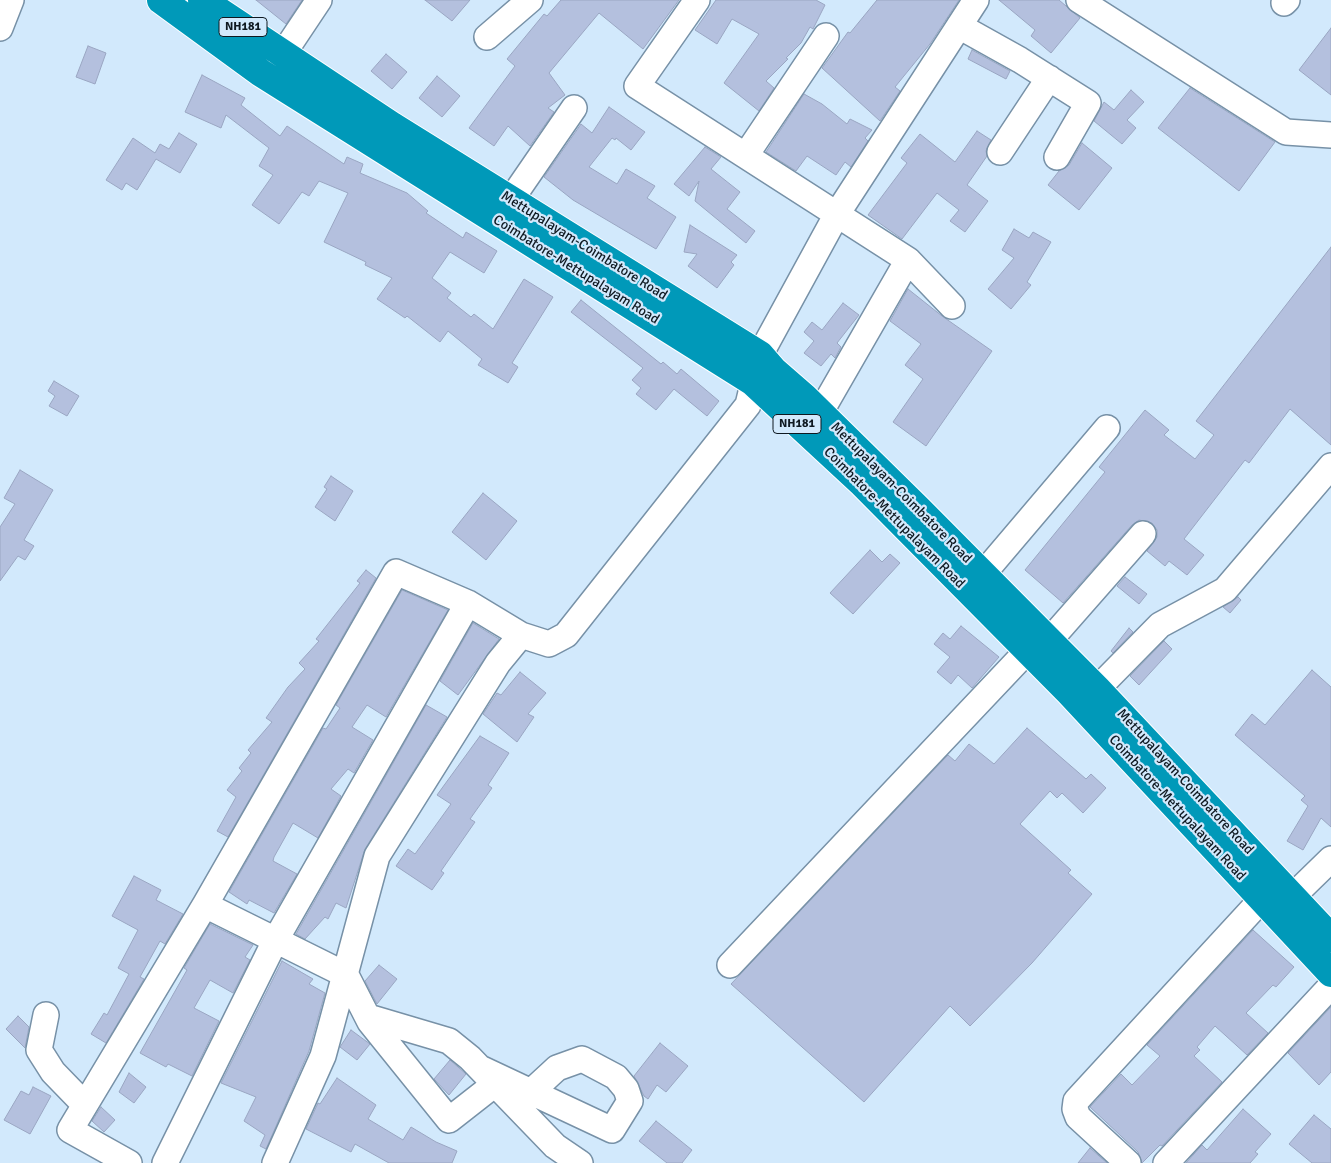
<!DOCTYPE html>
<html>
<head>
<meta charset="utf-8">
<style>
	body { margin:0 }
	canvas { display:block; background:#d2e9fc }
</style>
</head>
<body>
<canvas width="1331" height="1163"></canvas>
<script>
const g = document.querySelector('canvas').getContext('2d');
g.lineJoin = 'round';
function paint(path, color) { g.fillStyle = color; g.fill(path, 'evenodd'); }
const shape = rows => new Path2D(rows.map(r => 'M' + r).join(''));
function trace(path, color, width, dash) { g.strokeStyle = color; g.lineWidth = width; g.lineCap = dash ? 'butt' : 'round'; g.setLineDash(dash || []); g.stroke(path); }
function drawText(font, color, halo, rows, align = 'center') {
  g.font = font + ' Signika,sans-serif'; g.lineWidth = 4.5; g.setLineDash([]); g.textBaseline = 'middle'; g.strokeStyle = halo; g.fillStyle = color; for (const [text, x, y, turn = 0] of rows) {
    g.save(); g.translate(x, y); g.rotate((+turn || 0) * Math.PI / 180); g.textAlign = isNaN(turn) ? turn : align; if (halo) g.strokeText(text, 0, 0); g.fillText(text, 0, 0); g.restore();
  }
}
const building = shape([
	[256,0,302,0,286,24,256,0],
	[425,0,470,0,452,21,425,0],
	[561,0,679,0,643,49,599,13,549,73,565,95,548,108,554,112,530,146,508,126,494,146,469,128,515,66,507,59,544,14,547,16,561,0],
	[716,0,816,0,825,5,813,29,810,27,801,43,786,58,788,59,766,81,774,88,759,111,724,83,759,34,732,19,717,44,695,30,716,0],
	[877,0,959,0,930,44,895,87,900,91,880,121,822,68,848,32,850,33,877,0],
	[999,0,1059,0,1080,18,1051,53,1031,36,1035,30,999,0],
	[1331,28,1331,95,1299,70,1331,28],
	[88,46,106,53,95,84,76,77,88,46],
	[972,50,1010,71,1006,79,968,59,972,50],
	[386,54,407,72,392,89,371,71,386,54],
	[202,75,245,98,241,105,280,136,287,126,344,164,347,157,363,164,360,173,407,193,428,211,426,213,463,238,466,232,497,251,484,273,450,252,432,278,451,293,447,298,471,317,474,314,493,329,524,279,553,297,512,363,518,367,508,383,478,365,482,359,448,331,440,342,407,316,405,318,377,299,392,278,365,265,366,262,324,242,348,193,319,181,309,196,302,192,279,224,252,205,273,175,259,166,269,148,226,115,221,128,185,112,202,75],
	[437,76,460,96,442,117,419,98,437,76],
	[1190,88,1275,142,1239,191,1158,128,1190,88],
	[1131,90,1144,102,1127,120,1136,128,1122,144,1094,121,1104,102,1114,110,1131,90],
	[804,94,822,104,847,124,850,119,872,130,865,138,868,141,851,167,845,162,836,175,807,156,796,171,766,152,804,94],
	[609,107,645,132,631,150,616,138,615,140,612,138,589,167,617,184,626,169,655,186,647,198,676,217,656,249,573,200,544,177,581,124,592,133,609,107],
	[977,131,991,140,986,151,987,156,967,185,988,201,965,232,950,221,959,210,937,193,902,239,868,215,907,163,901,158,920,134,955,162,977,131],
	[179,133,197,144,180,173,156,159,137,190,126,183,122,190,106,180,133,138,155,153,160,144,169,149,179,133],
	[1082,143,1112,168,1079,210,1048,185,1059,171,1069,165,1082,143],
	[705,147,721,157,711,169,740,192,727,209,755,231,746,243,695,201,699,181,689,196,674,184,705,147],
	[690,225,737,255,731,262,734,265,717,288,688,266,697,254,684,252,690,225],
	[1014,229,1029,238,1033,232,1051,242,1027,282,1031,285,1011,309,988,289,1014,258,1002,250,1014,229],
	[1331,247,1331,445,1290,409,1249,463,1245,460,1184,539,1204,555,1187,575,1169,561,1165,566,1147,551,1157,537,1157,530,1152,523,1139,520,1132,525,1063,603,1025,570,1105,472,1099,467,1145,410,1169,430,1164,435,1195,459,1214,435,1196,421,1331,247],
	[908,289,942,316,992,351,926,446,893,422,923,379,905,365,921,344,890,321,908,289],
	[581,300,661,364,663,362,677,374,681,369,719,401,707,416,674,389,656,410,636,394,641,388,632,380,643,368,571,312,581,300],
	[843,303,859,315,837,343,841,347,835,358,831,354,821,366,804,353,814,341,804,332,812,322,822,330,843,303],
	[54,381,79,396,67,416,49,406,55,396,48,391,54,381],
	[20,470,53,490,24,540,34,546,25,560,18,556,0,581,0,527,15,504,4,498,20,470],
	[331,476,353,491,335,521,315,507,327,489,324,487,331,476],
	[483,493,517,521,486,560,452,532,483,493],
	[870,550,882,562,890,554,900,563,853,614,830,593,870,550],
	[366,570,376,578,228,837,217,831,236,797,227,790,242,771,239,768,251,753,248,750,272,722,266,718,288,687,305,669,299,663,319,641,316,639,360,583,357,581,366,570],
	[1125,577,1147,594,1139,604,1117,586,1125,577],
	[402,590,448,610,386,717,367,705,352,727,373,740,354,773,348,769,331,789,341,796,318,838,293,823,274,857,273,861,297,874,274,913,249,900,247,904,229,892,323,728,326,729,340,708,336,705,402,590],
	[1238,597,1241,600,1230,613,1223,607,1238,597],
	[473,623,499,639,458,695,440,681,473,623],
	[961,626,999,657,972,688,958,675,951,684,937,672,950,657,934,644,943,633,950,639,961,626],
	[1129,628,1133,632,1113,653,1111,651,1129,628],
	[1164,641,1172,649,1139,685,1130,676,1164,641],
	[1312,670,1331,687,1331,827,1321,818,1303,850,1287,841,1308,806,1301,800,1305,796,1235,735,1252,714,1265,725,1312,670],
	[520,672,546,693,528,714,534,717,517,742,483,714,497,693,501,695,520,672],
	[426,705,447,717,365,849,346,908,336,903,328,919,325,917,305,939,296,934,426,705],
	[1027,728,1086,779,1091,774,1106,788,1083,813,1062,793,1057,798,1050,791,1020,824,1071,870,1068,873,1092,894,1032,963,970,1026,950,1006,864,1102,731,984,948,755,955,761,969,744,994,764,1027,728],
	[480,736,509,753,488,785,492,788,470,819,475,822,441,871,444,873,432,890,396,866,408,849,415,854,451,804,437,795,480,736],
	[134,876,161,890,156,900,183,914,165,944,160,941,140,977,144,979,106,1043,91,1034,104,1013,107,1015,129,974,118,968,138,930,112,916,134,876],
	[210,924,253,945,245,957,250,960,233,993,210,980,194,1008,219,1021,192,1076,168,1064,166,1067,140,1053,187,970,184,968,210,924],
	[1253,930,1294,967,1276,987,1273,985,1246,1013,1268,1033,1247,1055,1215,1026,1197,1047,1200,1050,1194,1056,1222,1082,1162,1146,1160,1145,1142,1163,1138,1152,1090,1107,1121,1074,1132,1085,1160,1056,1147,1045,1253,930],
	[282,961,313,979,309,984,325,993,309,1051,266,1149,260,1146,265,1135,244,1121,256,1097,221,1083,282,961],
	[379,965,397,979,377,1004,365,981,379,965],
	[1331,1007,1331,1072,1319,1085,1288,1053,1331,1007],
	[18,1016,29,1027,25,1048,6,1029,18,1016],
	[351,1030,370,1044,357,1060,340,1047,351,1030],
	[660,1043,688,1066,666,1092,657,1085,648,1099,644,1096,634,1076,660,1043],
	[450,1060,466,1074,449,1095,434,1079,450,1060],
	[129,1073,146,1087,134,1103,119,1092,129,1073],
	[337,1078,376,1105,368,1119,403,1140,411,1127,436,1142,457,1151,452,1163,389,1163,355,1144,351,1152,306,1129,318,1103,320,1104,337,1078],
	[33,1087,51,1096,30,1134,4,1120,21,1091,29,1095,33,1087],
	[101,1107,115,1120,104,1132,92,1121,101,1107],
	[1243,1109,1271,1134,1255,1152,1258,1154,1250,1163,1186,1163,1202,1145,1207,1150,1243,1109],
	[1314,1115,1331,1129,1331,1163,1312,1163,1289,1144,1314,1115],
	[656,1121,692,1150,682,1163,667,1163,639,1141,656,1121],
	[1090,1148,1107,1163,1078,1163,1090,1148]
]);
paint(building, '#b4c0de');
trace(building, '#9aa6c2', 1);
const minor = shape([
	[697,0,637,86,908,260,820,413],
	[1079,0,1286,132,1331,135],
	[1284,3,1287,0],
	[959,26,1020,60,1088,103,1057,157],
	[0,28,11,0],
	[487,37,530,0],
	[283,54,319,0],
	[1000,152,1049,78],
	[746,155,826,36],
	[510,201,574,108],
	[908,260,952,306],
	[983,574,1107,428],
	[1049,641,1143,534],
	[1097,689,1160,625,1225,590,1331,466],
	[1292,897,1331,859],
	[205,905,396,572,468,603,521,635],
	[730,965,1028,650],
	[46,1015,39,1050,53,1072,85,1105],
	[368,1017,449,1041,470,1058,555,1146,580,1163],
	[480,1068,612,1130,630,1101,626,1089,616,1077,582,1059,557,1068,531,1092],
	[129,1163,70,1130,205,905,346,975,370,1022,449,1120,495,1084],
	[165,1163,275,941,468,603],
	[275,1163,323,1056,377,856,498,663,521,635,549,644,566,635,748,405,760,355,837,214,976,0],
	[1128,1163,1078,1117,1075,1109,1076,1101,1262,899],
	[1166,1163,1331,986]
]);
const highway = shape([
	[161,0,261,73,753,382,861,482,1070,693,1331,973],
	[202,0,392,126,760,355,773,370,804,397,918,509,1097,689,1331,938]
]);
trace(minor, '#7791a7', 28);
trace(highway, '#fff', 30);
trace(minor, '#fff', 25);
trace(highway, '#0099b9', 28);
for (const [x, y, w] of [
	[243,27,48],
	[797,424,48]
]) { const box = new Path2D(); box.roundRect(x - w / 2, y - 9.5, w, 19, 4); g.fillStyle = '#d2e9fc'; g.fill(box); trace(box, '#0f1921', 1); }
drawText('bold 12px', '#0f1921', null, [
	["NH181",243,27],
	["NH181",797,424]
]);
drawText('14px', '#0f1921', '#d2e9fc', [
	["Mettupalayam-Coimbatore Road",584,246,32],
	["Coimbatore-Mettupalayam Road",576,270,32],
	["Mettupalayam-Coimbatore Road",901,493,45],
	["Coimbatore-Mettupalayam Road",894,518,45],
	["Mettupalayam-Coimbatore Road",1185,782,47],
	["Coimbatore-Mettupalayam Road",1177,808,47]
]);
</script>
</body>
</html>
